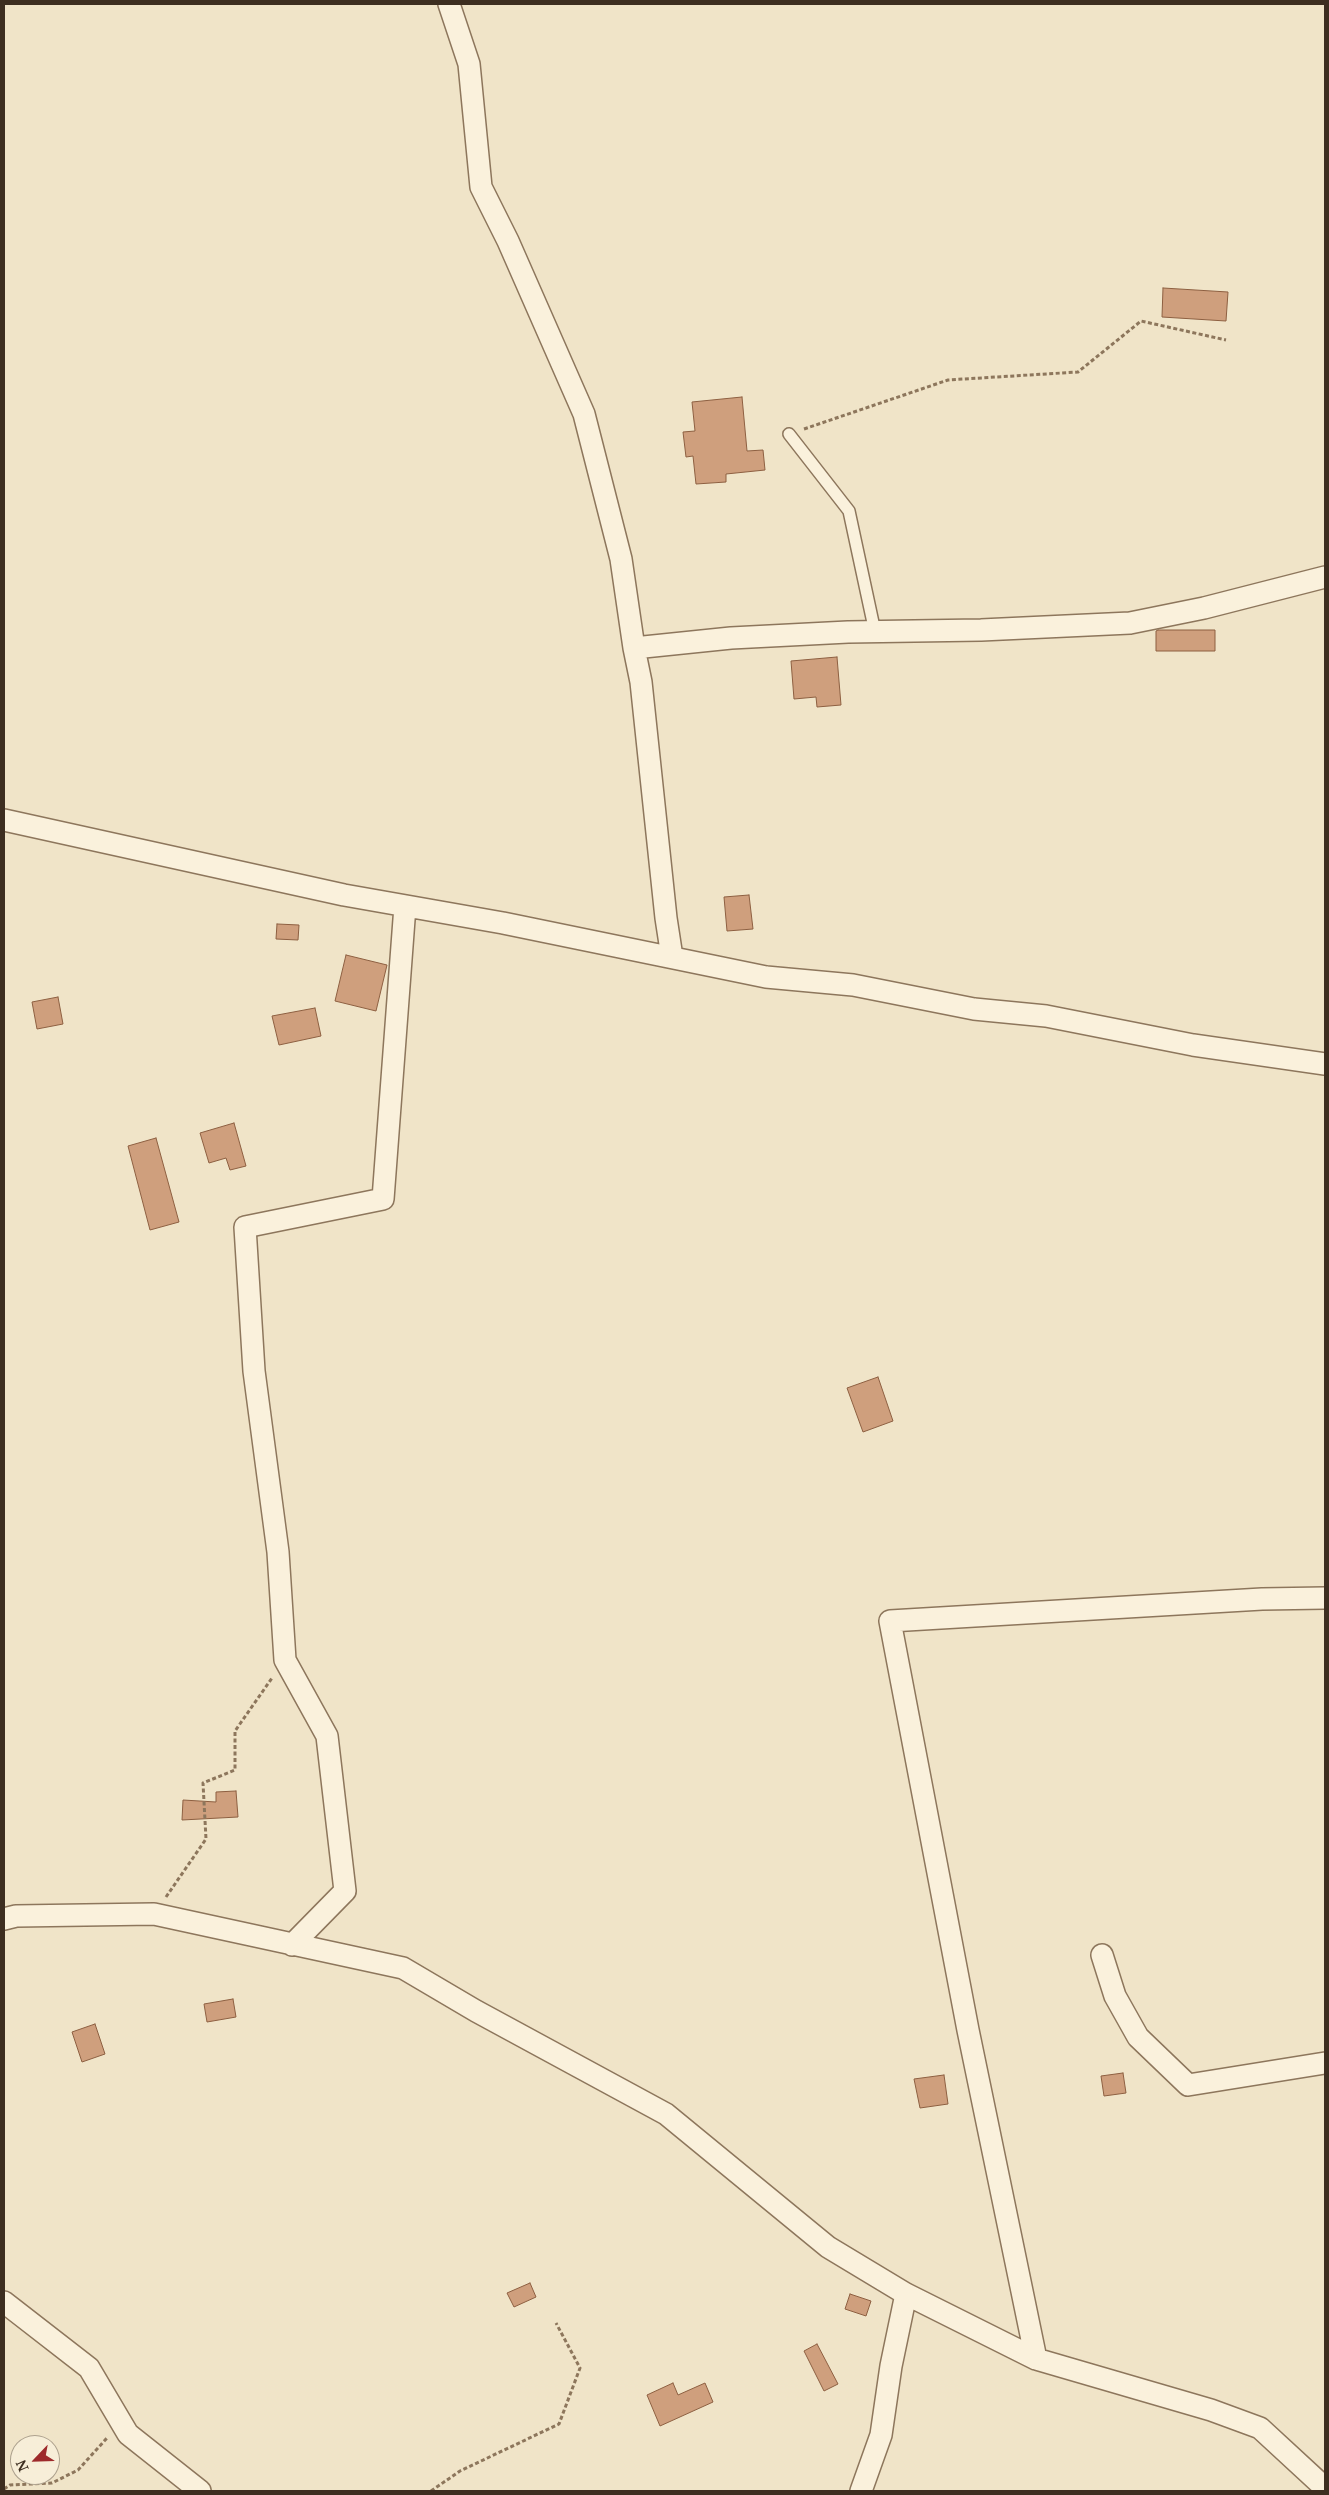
<!DOCTYPE html>
<html>
<head>
<meta charset="utf-8">
<style>
	body { margin:0 }
	#map { position:relative; width:1329px; height:2495px; overflow:hidden; background:#f0e4c8; font-family:"Noto Serif",serif }
	canvas { display:block }
	.frame { position:absolute; inset:0; border:5px solid #3d2e20; pointer-events:none }
	.north { position:absolute; left:10px; top:2435px; width:50px; height:50px; box-sizing:border-box; background:#f7eed8; border:1px solid #ada18e; border-radius:50%; rotate:246deg; font-size:14px; font-weight:700; line-height:20px; text-align:center; color:#3d2e20 }
	.north::after { content:''; display:block; margin:auto; width:18px; height:22px; background:#9e2a2b; clip-path:polygon(50% 0,100% 100%,50% 72%,0 100%) }
</style>
</head>
<body>
<div id="map">
<canvas width="1329" height="2495"></canvas>
<div class="frame"></div>
<div class="north">N</div>
</div>
<script>
const g = document.querySelector('canvas').getContext('2d');
g.lineJoin = 'round';
function paint(path, color) { g.fillStyle = color; g.fill(path, 'evenodd'); }
const shape = rows => new Path2D(rows.map(r => 'M' + r).join(''));
function trace(path, color, width, dash) { g.strokeStyle = color; g.lineWidth = width; g.lineCap = dash ? 'butt' : 'round'; g.setLineDash(dash || []); g.stroke(path); }
const building = shape([
	[1163,288,1228,292,1226,321,1162,317,1163,288],
	[742,397,747,451,763,450,765,470,726,474,726,482,696,484,693,456,686,457,683,432,695,431,692,402,742,397],
	[1158,630,1215,630,1215,651,1156,651,1156,631,1158,630],
	[837,657,841,705,817,707,816,697,794,699,791,661,837,657],
	[749,895,753,929,727,931,724,897,749,895],
	[277,924,299,925,298,940,276,939,277,924],
	[346,955,387,965,376,1011,335,1001,346,955],
	[58,997,63,1024,37,1029,32,1002,58,997],
	[315,1008,321,1036,279,1045,272,1016,315,1008],
	[234,1123,246,1166,230,1170,226,1158,209,1163,200,1133,234,1123],
	[156,1138,179,1222,150,1230,128,1146,156,1138],
	[878,1377,893,1421,863,1432,847,1388,878,1377],
	[236,1791,238,1817,182,1820,183,1800,216,1802,216,1792,236,1791],
	[233,1999,236,2017,207,2022,204,2004,233,1999],
	[95,2024,105,2054,82,2062,72,2032,95,2024],
	[1123,2073,1126,2093,1104,2096,1101,2076,1123,2073],
	[944,2075,948,2104,920,2108,914,2079,944,2075],
	[530,2283,536,2297,514,2307,507,2293,530,2283],
	[850,2294,871,2301,866,2316,845,2309,850,2294],
	[817,2344,838,2384,824,2391,804,2351,817,2344],
	[673,2383,678,2395,705,2383,713,2402,660,2426,647,2395,673,2383]
]);
paint(building, '#cf9f7d');
trace(building, '#8d5f41', 1);
const lane = shape([
	[789,434,849,511,875,632]
]);
const street = shape([
	[449,4,469,64,481,187,508,241,584,414,621,559,634,648,641,682,666,918,672,957],
	[634,648,731,638,848,632,981,630,1130,623,1204,608,1325,577],
	[4,820,344,895,503,923,766,977,853,985,974,1009,1046,1016,1193,1045,1325,1064],
	[4,1919,16,1916,154,1914,403,1968,476,2011,666,2114,828,2247,906,2294,1036,2359,1211,2410,1260,2428,1325,2488],
	[292,1945,345,1891,327,1736,285,1660,278,1552,254,1371,245,1227,383,1199,405,906],
	[1102,1955,1115,1996,1138,2037,1188,2085,1325,2063],
	[4,2302,89,2368,128,2434,200,2491],
	[1036,2359,968,2030,890,1621,1262,1599,1325,1598],
	[861,2491,881,2435,891,2366,906,2294]
]);
trace(lane, '#8d765c', 14);
trace(street, '#8d765c', 24);
trace(shape([
	[804,429,948,380,1078,372,1141,321,1226,340],
	[166,1897,206,1839,203,1783,235,1770,235,1731,272,1678],
	[4,2489,10,2485,52,2483,78,2470,107,2438],
	[431,2491,460,2471,559,2424,580,2368,556,2323]
]), '#8d765c', 3, [4, 2.5]);
trace(lane, '#faf1dc', 11);
trace(street, '#faf1dc', 21);
</script>
</body>
</html>
